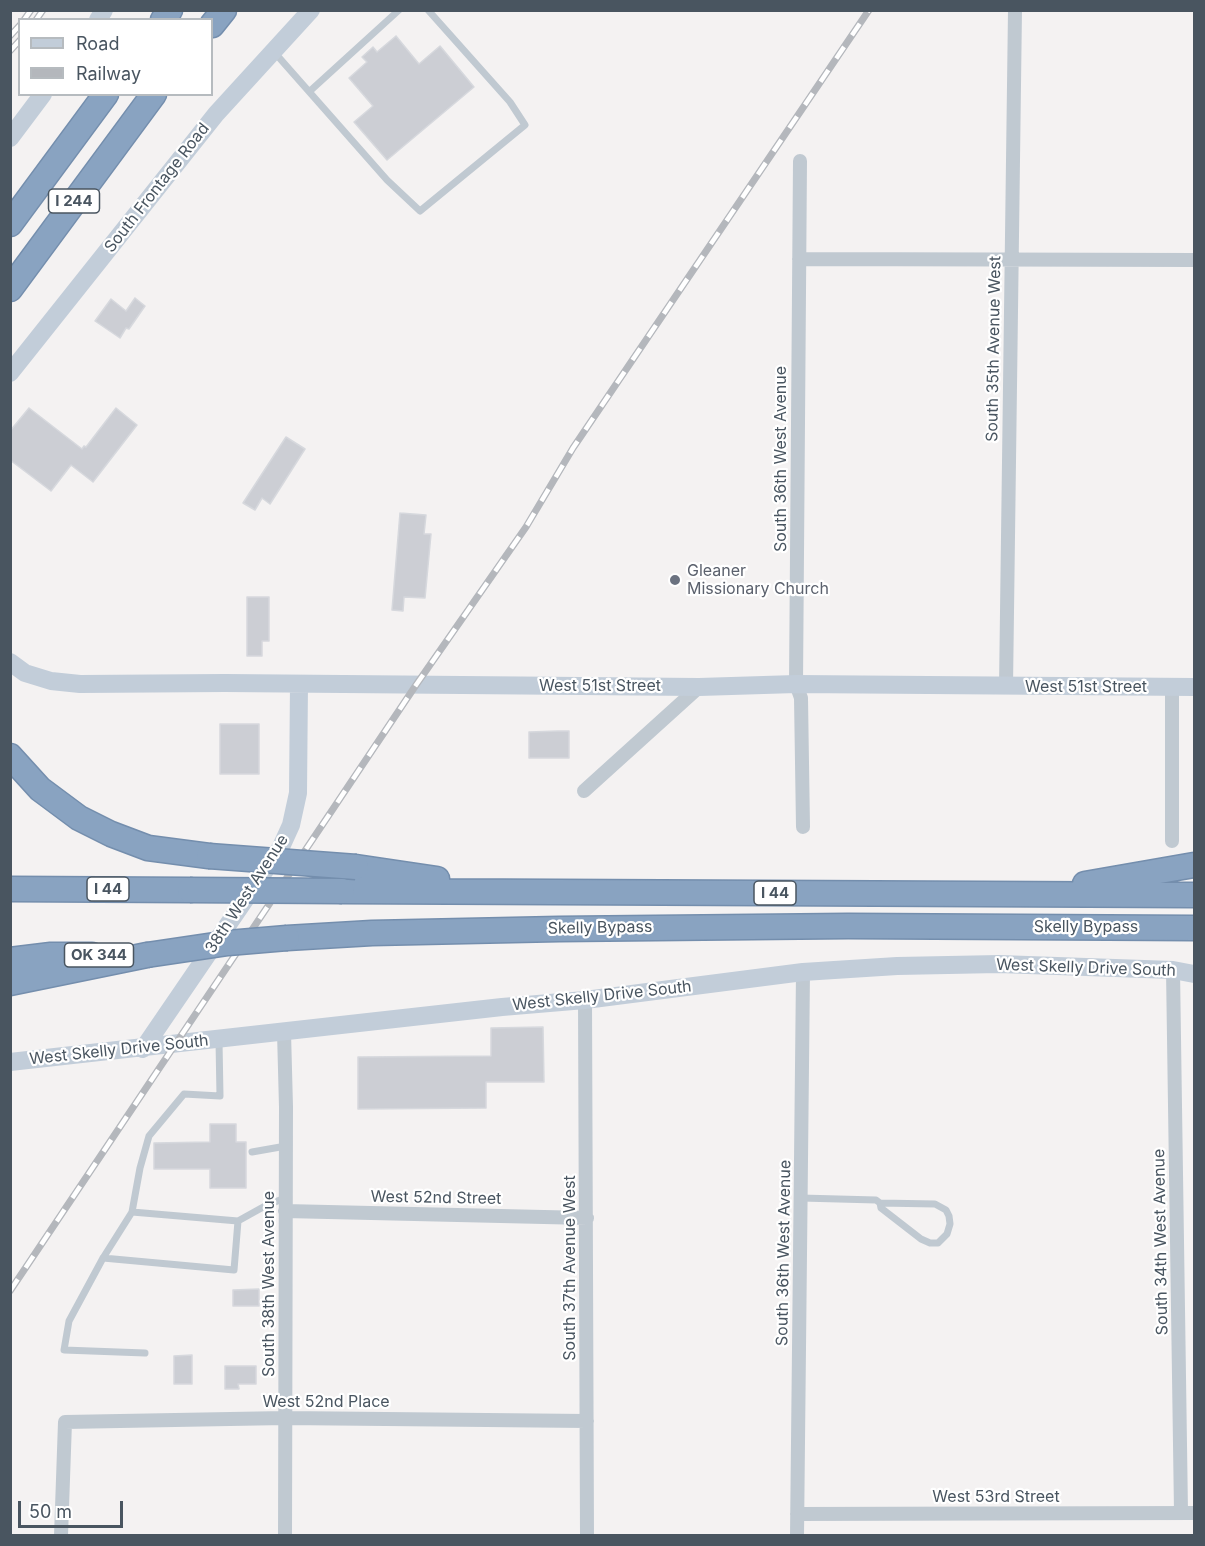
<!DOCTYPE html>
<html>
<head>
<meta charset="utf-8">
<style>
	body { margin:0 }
	#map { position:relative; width:1205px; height:1546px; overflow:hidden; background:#f4f2f2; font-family:Inter,sans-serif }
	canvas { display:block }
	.frame { position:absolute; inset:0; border:12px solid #495560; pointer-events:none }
	.legend { position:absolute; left:18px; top:18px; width:195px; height:78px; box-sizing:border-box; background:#fff; border:2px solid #b6bbbf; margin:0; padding:8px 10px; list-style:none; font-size:18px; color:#495560 }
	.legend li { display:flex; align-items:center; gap:12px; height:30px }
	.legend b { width:30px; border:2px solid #b6bbbf }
	.scale { position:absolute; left:18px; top:1501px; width:105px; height:27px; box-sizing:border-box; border:3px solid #495560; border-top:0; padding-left:8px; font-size:18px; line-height:21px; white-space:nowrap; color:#495560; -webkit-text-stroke:4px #fff; paint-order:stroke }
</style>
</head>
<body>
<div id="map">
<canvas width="1205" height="1546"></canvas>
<div class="frame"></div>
<ul class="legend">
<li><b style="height:8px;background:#c2cdd9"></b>Road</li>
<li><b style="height:8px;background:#b4b7bc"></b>Railway</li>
</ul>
<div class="scale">50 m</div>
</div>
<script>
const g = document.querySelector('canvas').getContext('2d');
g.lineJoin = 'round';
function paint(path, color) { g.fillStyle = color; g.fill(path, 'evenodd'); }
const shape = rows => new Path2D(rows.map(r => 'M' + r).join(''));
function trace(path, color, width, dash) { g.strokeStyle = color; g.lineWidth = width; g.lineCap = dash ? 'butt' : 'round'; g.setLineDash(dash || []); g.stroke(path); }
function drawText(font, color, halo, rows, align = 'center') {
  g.font = font + ' Inter,sans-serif'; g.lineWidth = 4.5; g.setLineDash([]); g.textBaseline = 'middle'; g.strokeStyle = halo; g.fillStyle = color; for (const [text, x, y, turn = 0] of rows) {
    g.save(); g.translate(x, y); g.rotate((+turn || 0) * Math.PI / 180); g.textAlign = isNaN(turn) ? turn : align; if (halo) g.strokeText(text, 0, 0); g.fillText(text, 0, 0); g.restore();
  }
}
const building = shape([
	[396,36,419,64,440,46,474,87,387,160,354,122,373,106,349,78,367,62,362,57,373,47,377,52,396,36],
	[135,298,145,306,129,329,126,328,120,338,95,321,111,299,126,311,135,298],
	[29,408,82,449,84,446,86,447,116,408,137,425,93,482,71,465,51,491,10,460,10,431,29,408],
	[286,437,305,449,270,504,262,498,255,510,243,503,286,437],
	[400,513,426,515,424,534,431,534,425,598,404,597,403,611,392,610,400,513],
	[247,597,269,597,269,641,262,641,262,656,247,656,247,597],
	[220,724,259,724,259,774,220,774,220,724],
	[558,731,569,731,569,758,529,758,529,732,558,731],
	[543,1027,544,1082,486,1082,486,1108,358,1109,358,1057,491,1056,491,1028,543,1027],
	[210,1124,236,1124,236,1142,246,1142,246,1188,210,1188,210,1169,154,1169,154,1143,210,1142,210,1124],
	[259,1289,259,1306,233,1306,233,1290,259,1289],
	[192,1355,192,1384,174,1384,174,1356,192,1355],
	[225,1366,256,1366,256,1384,238,1384,239,1389,225,1389,225,1366]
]);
paint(building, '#ccced4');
trace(building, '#d6d8dd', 1.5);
const highway = shape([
	[163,20,170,10],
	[212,25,224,10],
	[10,224,106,94],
	[10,289,154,94],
	[10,756,40,789,79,818,111,834,148,848,209,856],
	[356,867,437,879],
	[1085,884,1194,865],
	[10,889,190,890],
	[342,891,1194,895],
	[287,938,372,933,559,929,848,926,1194,928],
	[10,960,51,955,92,955],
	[10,983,147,955]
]);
trace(highway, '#748ead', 27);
trace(shape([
	[275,53,387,180,420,211,525,125,510,102,428,10],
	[310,91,399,10],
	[252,1152,286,1146],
	[801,1198,876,1200,880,1203,935,1204,946,1210,949,1216,950,1224,947,1234,938,1243,930,1243,921,1239,881,1208,880,1203],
	[238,1221,265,1206,285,1198],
	[103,1258,234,1270,238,1221,132,1212],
	[145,1353,64,1350,69,1321,103,1258,132,1212,140,1168,149,1136,184,1094,220,1096,219,1041]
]), '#c0c9d1', 7);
trace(shape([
	[800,161,796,684,801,698,803,827],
	[799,259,1194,260],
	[1006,687,1015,10],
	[1172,687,1172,841],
	[584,791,699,687],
	[1173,970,1181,1512],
	[585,1000,587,1536],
	[284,1032,286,1107,285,1536],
	[285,1211,587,1218],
	[797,1514,1194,1513],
	[61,1536,65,1422,285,1418,587,1421],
	[797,1536,803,972]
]), '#c0c9d1', 14);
trace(shape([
	[98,20,104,10],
	[10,138,43,94],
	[10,373,216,114,311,10],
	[10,662,25,673,51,681,80,684,225,683,699,687,796,684,1194,687],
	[143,1049,281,847,291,825,298,793,299,684],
	[10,1062,502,1007,585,1000,803,972,897,966,999,964,1173,970,1194,974]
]), '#c2cdd9', 18);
trace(highway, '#89a3c1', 24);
const rail = shape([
	[24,20,31,10],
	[36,20,43,10],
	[10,36,20,25],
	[10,51,20,40],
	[10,1291,416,685,526,527,573,448,869,10]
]);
trace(rail, '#b4b7bc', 7);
trace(rail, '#fff', 4.5, [14]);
const highwayBridge = shape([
	[209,856,356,867],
	[190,890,342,891],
	[147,955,228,943,287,938]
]);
trace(highwayBridge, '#748ead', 27, []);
trace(highwayBridge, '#89a3c1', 24);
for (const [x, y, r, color] of [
	[675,580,6,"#6b7280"]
]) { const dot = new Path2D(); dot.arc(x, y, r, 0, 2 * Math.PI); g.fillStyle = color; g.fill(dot); trace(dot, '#fff', 2); }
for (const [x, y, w] of [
	[74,201,51],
	[108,889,42],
	[775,893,42],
	[99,955,69]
]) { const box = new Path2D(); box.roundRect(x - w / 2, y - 12, w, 24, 4.5); g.fillStyle = '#fff'; g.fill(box); trace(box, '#495560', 1.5); }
drawText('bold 15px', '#495560', null, [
	["I 244",74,201],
	["I 44",108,889],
	["I 44",775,893],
	["OK 344",99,955]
]);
drawText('16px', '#495560', '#fff', [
	["South Frontage Road",157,188,-52],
	["South 35th Avenue West",994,349,-89],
	["South 36th West Avenue",781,459,-90],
	["West 51st Street",600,686],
	["West 51st Street",1086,687],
	["38th West Avenue",247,894,-57],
	["Skelly Bypass",1086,927],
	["Skelly Bypass",600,928,-1],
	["West Skelly Drive South",1086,968,2],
	["West Skelly Drive South",602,996,-6],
	["West Skelly Drive South",119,1050,-6],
	["West 52nd Street",436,1198,1],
	["South 34th West Avenue",1161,1242,-91],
	["South 36th West Avenue",784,1253,-89],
	["South 37th Avenue West",570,1268,-90],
	["South 38th West Avenue",269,1284,-90],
	["West 52nd Place",326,1402],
	["West 53rd Street",996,1497]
]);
drawText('16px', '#5b616d', '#fff', [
	["Gleaner",687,571],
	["Missionary Church",687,589]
], 'left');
</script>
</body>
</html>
